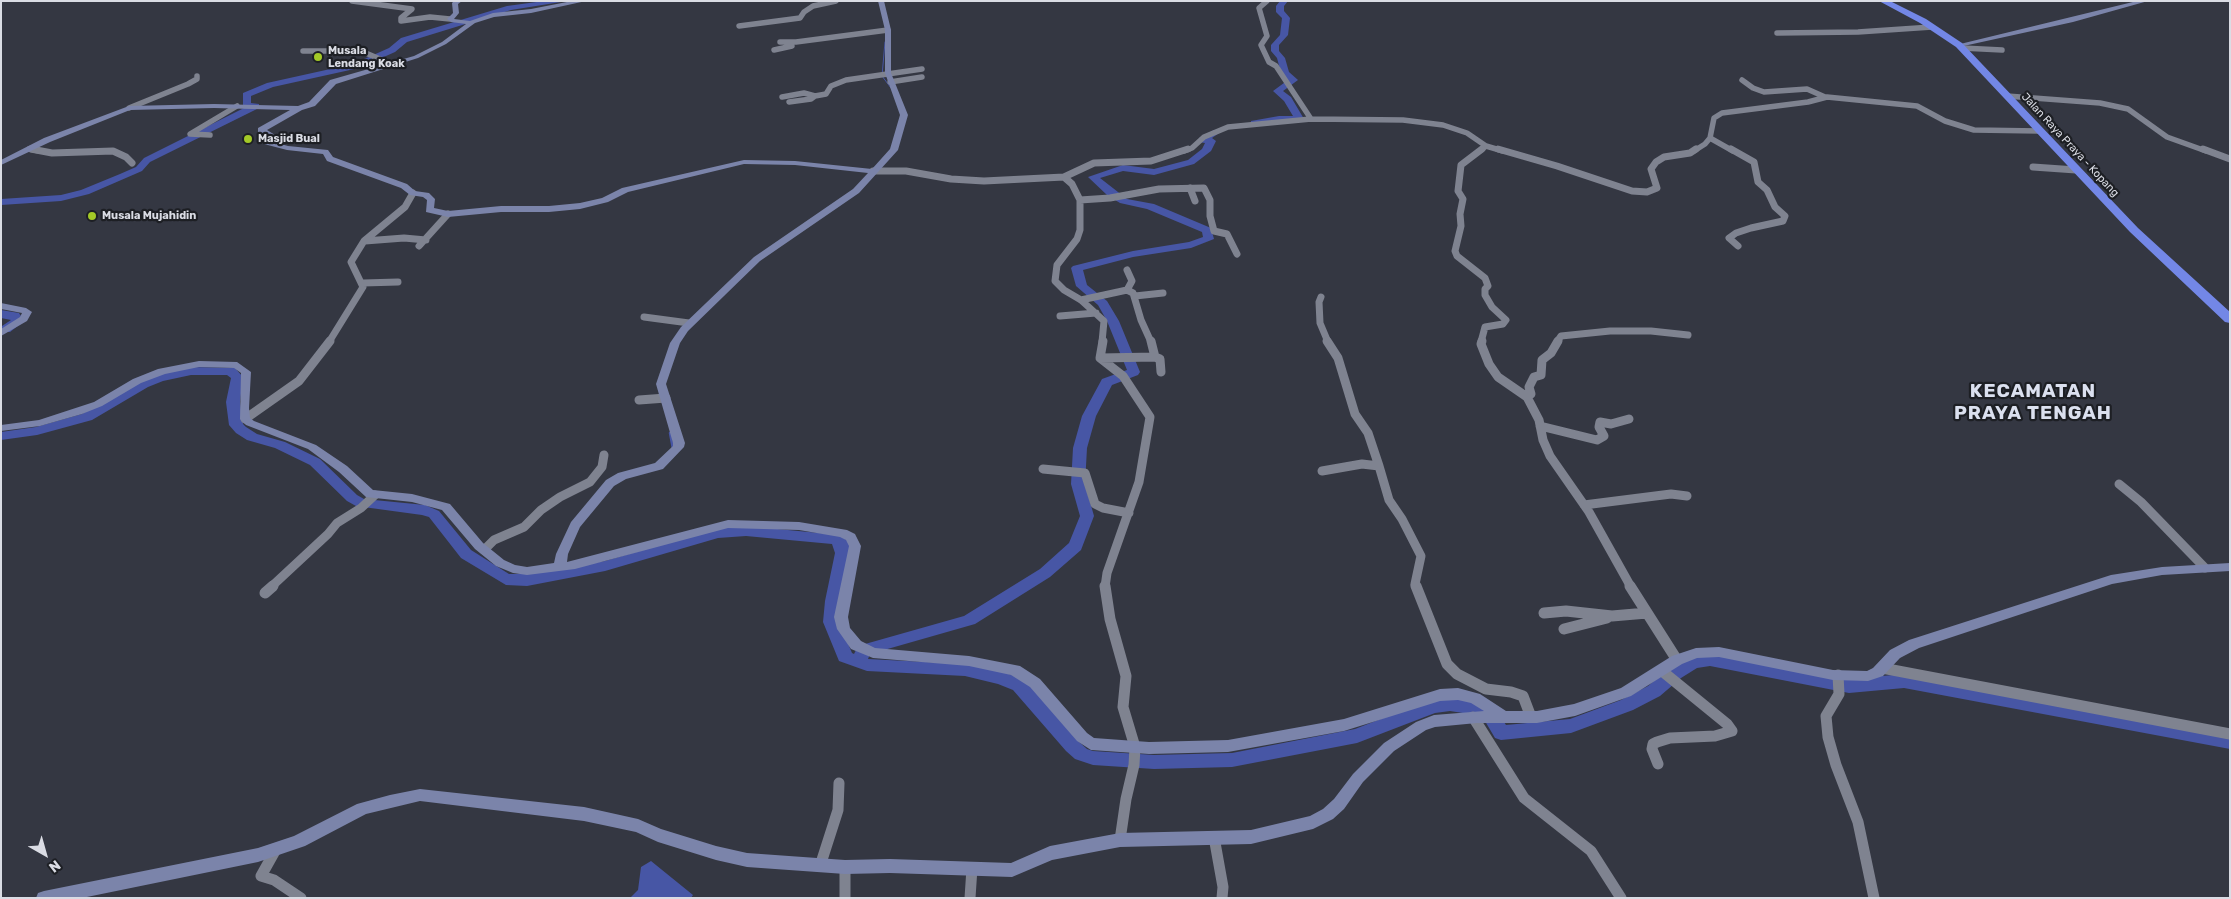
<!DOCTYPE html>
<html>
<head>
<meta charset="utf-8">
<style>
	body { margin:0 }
	#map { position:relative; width:2231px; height:899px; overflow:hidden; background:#343742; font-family:Rubik,sans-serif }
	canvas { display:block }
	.frame { position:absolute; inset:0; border:2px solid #dadce4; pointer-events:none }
	.north { position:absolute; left:20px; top:829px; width:50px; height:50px; -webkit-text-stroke:4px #1d1f24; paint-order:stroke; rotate:142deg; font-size:14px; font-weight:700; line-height:20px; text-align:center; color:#dadce4 }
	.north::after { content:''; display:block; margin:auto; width:18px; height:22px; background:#dadce4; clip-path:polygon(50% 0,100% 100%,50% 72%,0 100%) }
</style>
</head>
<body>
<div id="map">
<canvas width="2231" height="899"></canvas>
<div class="frame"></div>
<div class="north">N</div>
</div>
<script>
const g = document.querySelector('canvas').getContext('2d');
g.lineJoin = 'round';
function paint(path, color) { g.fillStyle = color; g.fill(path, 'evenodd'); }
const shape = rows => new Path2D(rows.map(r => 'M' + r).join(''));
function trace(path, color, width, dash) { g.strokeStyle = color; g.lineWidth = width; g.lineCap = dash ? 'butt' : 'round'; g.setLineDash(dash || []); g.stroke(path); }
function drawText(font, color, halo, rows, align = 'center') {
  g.font = font + ' Rubik,sans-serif'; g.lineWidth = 4.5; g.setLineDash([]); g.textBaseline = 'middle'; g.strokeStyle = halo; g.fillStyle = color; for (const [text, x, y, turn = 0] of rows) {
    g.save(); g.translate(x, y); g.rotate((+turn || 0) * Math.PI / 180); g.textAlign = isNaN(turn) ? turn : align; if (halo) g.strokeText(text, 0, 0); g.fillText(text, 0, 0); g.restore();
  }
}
paint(shape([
	[651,861,693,895,691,898,630,898,638,890,641,867]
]), '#4756a5');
trace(shape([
	[885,42,882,76,891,88]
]), '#4756a5', 1);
trace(shape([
	[670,433,673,449],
	[550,570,556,576]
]), '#4756a5', 2.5);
paint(shape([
	[544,1,567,1,511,10,407,42,395,52,359,68,273,87,251,96,251,103,259,104,259,108,150,162,142,171,89,194,61,201,1,205,1,199,61,195,81,190,120,174,136,167,144,158,246,107,243,105,243,93,267,83,353,64,389,48,401,38,507,6,544,1],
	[1280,1,1288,1,1284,6,1284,11,1290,18,1288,35,1279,45,1279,51,1285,58,1289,72,1298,80,1283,91,1291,97,1304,119,1299,122,1279,122,1254,126,1251,125,1251,121,1279,116,1293,116,1284,101,1273,91,1288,80,1281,73,1277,58,1271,51,1271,45,1280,35,1282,18,1276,12,1276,6,1280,1],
	[1214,130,1219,133,1212,138,1216,141,1211,151,1194,164,1154,175,1123,171,1100,178,1127,199,1154,204,1211,228,1214,239,1191,248,1133,257,1083,270,1087,285,1107,301,1119,321,1140,372,1138,375,1112,385,1096,416,1087,448,1085,484,1094,516,1081,550,1050,577,975,624,870,654,868,659,965,664,1001,671,1025,680,1078,741,1087,749,1093,751,1154,755,1232,753,1355,729,1427,701,1450,697,1493,705,1506,725,1570,719,1621,700,1648,686,1669,668,1687,657,1710,654,1849,679,1904,674,2230,735,2230,749,1904,688,1849,693,1710,666,1697,668,1681,678,1660,696,1633,710,1571,733,1501,740,1495,738,1482,716,1450,711,1435,713,1357,743,1232,767,1154,769,1093,765,1075,759,1066,751,1013,690,998,684,965,676,867,671,839,661,823,622,825,601,835,553,832,544,746,536,718,538,605,571,527,586,506,585,461,558,429,517,422,515,356,506,347,501,310,465,275,448,247,440,236,433,229,425,226,402,231,378,227,375,191,375,163,381,148,387,92,420,37,435,1,440,1,432,36,427,82,414,138,381,154,375,191,367,235,368,243,377,240,402,243,424,246,427,257,434,285,442,320,459,357,495,364,499,425,505,439,511,471,550,509,574,527,574,605,561,718,528,746,526,840,535,849,542,851,553,841,601,839,622,852,653,854,654,858,646,964,616,1040,569,1069,543,1080,516,1071,484,1073,448,1082,416,1102,379,1127,370,1107,321,1098,305,1076,286,1071,268,1073,266,1133,251,1189,242,1203,237,1202,232,1147,209,1120,203,1107,195,1088,177,1123,165,1154,169,1188,160,1202,149,1205,143,1199,142,1199,138,1214,130],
	[1,310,19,313,24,321,10,332,2,332,2,326,11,320,1,318,1,310]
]), '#4756a5');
trace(shape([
	[352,1,412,9,401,18,401,21,430,17,450,19],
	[1267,1,1259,8,1267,36,1261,45,1269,62,1276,66,1311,119,1403,120,1443,125,1467,133,1486,146,1503,151],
	[739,26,800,18,804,12,813,6,836,1],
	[1777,33,1858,32,1932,27],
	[780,42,796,42,888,30],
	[1962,48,2002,50],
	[774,50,792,46],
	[303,51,361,51,394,65],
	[1742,80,1753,88,1764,92,1807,89,1825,97],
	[890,82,922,77],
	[2007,96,2100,103,2128,109,2167,137,2206,151],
	[782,97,804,93,815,96],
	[789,102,811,99,815,96,826,94,831,86,846,80,922,69],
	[129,108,188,84,197,79,197,76],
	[210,135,190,134,237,106],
	[1710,138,1733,151],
	[29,149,39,151],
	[1184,151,1192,148,1204,137,1228,127,1311,119],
	[1480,151,1486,146],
	[1694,151,1705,144,1710,138,1714,118,1722,113,1808,102,1827,97,1917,106,1945,121,1974,130,2039,131]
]), '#7f8390', 5.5);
trace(shape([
	[31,149,52,153,113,151,126,157,132,163],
	[1498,149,1557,166,1632,191,1647,192,1657,188,1651,169,1656,162,1664,157,1690,153,1696,149],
	[1731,149,1754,162,1758,182,1767,190,1775,207,1785,216,1783,221,1751,228,1736,233,1729,238,1738,246],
	[2203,149,2230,159],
	[2033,167,2076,170],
	[873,171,906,171,951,179,984,181,1064,177],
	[1190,188,1195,201],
	[1080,200,1110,198,1159,189,1204,188,1210,200,1210,216,1214,231,1227,234,1237,254],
	[365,241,404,238,426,240],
	[419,246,448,214],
	[1127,270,1132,281,1127,290],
	[363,283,398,282],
	[1135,296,1163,293],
	[1321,297,1319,302,1320,323,1328,342],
	[1081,300,1127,290,1133,293,1141,320,1151,342],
	[1060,316,1096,313],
	[644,317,689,323],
	[329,342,363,287,351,262,364,241,405,207,413,193],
	[1102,342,1104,321,1081,300,1064,290,1055,281,1057,265,1077,239,1080,230,1080,200,1072,184,1064,177,1094,163,1151,161,1188,149],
	[1481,342,1485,327,1503,324,1506,320,1492,307,1485,295,1485,289,1488,286,1485,278,1457,256,1455,251,1461,226,1460,214,1463,199,1458,191,1461,165,1482,149],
	[1557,342,1561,336,1610,331,1651,331,1688,335]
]), '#7f8390', 7);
trace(shape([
	[1103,341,1100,358,1123,376,1150,417,1139,482,1107,573,1105,587],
	[1151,341,1155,357,1160,359,1161,372],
	[1327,341,1338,358,1355,414,1368,433,1379,466],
	[1482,341,1481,344,1489,364,1498,377,1527,397,1539,420,1543,440,1550,456,1589,512,1631,587],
	[1100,358,1155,357],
	[1526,395,1531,394,1529,387,1534,377,1541,375,1542,360,1551,353,1558,341],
	[639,400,666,398],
	[245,419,299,381,330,341],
	[1540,426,1597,440,1604,436,1599,427,1600,422,1611,424,1629,419],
	[1043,469,1085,473,1095,504,1103,508,1129,513],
	[1322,471,1362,464,1379,466,1389,500,1402,519,1421,556,1415,584,1416,587],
	[2119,484,2141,502,2205,568],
	[1584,505,1671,494,1687,496],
	[484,550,494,540,524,527,541,510,560,497,590,482,602,467,604,455],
	[271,587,328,534,337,523,361,508,375,495]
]), '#7f8390', 9);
trace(shape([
	[1105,586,1110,619,1126,676,1123,707,1135,747,1134,765,1126,799,1120,840],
	[1416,586,1447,664,1457,674,1486,689,1511,692,1523,696,1531,717],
	[1630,586,1677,660],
	[265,593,273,586],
	[1544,613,1566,611,1612,616,1647,613],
	[1564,629,1607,618],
	[1882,668,2230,734],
	[1838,675,1839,694,1826,716,1828,737,1836,765,1858,822,1874,898],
	[1473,717,1524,798,1591,851,1621,898],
	[1658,764,1652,749,1653,744,1657,742,1670,738,1715,736,1732,731,1727,724,1662,671],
	[1214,837,1223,887,1222,898],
	[275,851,261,876,274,880,301,898],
	[820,866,838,810,839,783],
	[845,867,845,898],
	[970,898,972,868]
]), '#7f8390', 11);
paint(shape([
	[454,1,462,1,458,4,459,13,454,19,470,21,493,13,531,9,572,1,586,1,531,13,494,17,475,23,446,44,418,58,336,84,315,106,302,110,267,130,275,135,270,141,288,146,328,150,333,157,407,184,415,191,429,193,435,199,434,208,448,211,501,206,549,206,580,203,602,198,622,188,744,160,795,161,872,169,890,149,900,115,885,73,885,30,878,1,884,1,891,30,891,73,908,115,898,150,859,193,760,261,688,331,680,343,666,384,685,443,684,447,663,469,626,479,614,486,580,527,568,554,567,562,728,520,799,522,847,530,855,534,861,546,848,617,850,628,861,641,875,648,969,656,1020,666,1040,679,1087,733,1094,738,1149,742,1228,740,1344,719,1440,689,1458,688,1480,694,1506,711,1537,711,1574,704,1621,688,1672,656,1696,648,1719,647,1833,670,1867,671,1873,668,1890,650,1909,640,2111,575,2162,567,2230,563,2230,571,2162,575,2112,584,1919,648,1900,658,1883,676,1868,681,1833,680,1719,657,1697,658,1682,664,1631,696,1575,716,1537,723,1477,723,1435,727,1426,730,1394,751,1363,782,1344,809,1333,819,1313,829,1251,844,1120,847,1052,860,1012,877,890,873,845,874,747,867,716,860,658,842,636,832,584,821,420,801,366,814,305,846,258,862,82,898,36,898,38,893,44,891,258,848,294,836,357,804,390,795,420,789,584,807,638,819,661,829,716,846,747,853,845,860,890,859,1011,863,1050,846,1120,833,1251,830,1310,816,1323,809,1334,799,1353,774,1384,743,1416,722,1434,715,1484,711,1471,703,1458,700,1440,701,1344,731,1228,752,1149,754,1091,750,1077,741,1030,687,1011,675,969,666,873,658,851,649,837,629,834,617,849,546,846,540,840,537,799,530,728,528,575,569,527,575,513,573,496,566,475,549,442,510,412,502,366,497,339,472,308,449,246,425,240,419,241,373,234,368,199,367,165,374,141,383,102,406,82,414,40,426,1,431,1,425,39,420,94,402,133,379,158,369,199,361,237,362,251,372,249,408,250,418,254,421,316,445,347,466,373,490,412,494,450,504,483,543,504,560,515,565,527,567,554,563,556,554,571,522,606,480,618,473,655,463,673,446,673,443,656,384,670,343,681,327,754,257,853,189,868,173,795,165,744,164,628,192,608,202,580,209,549,212,501,212,448,217,426,212,427,200,423,197,410,195,401,188,327,161,323,154,287,150,264,144,262,139,266,135,258,132,258,128,290,110,214,108,130,110,50,142,1,165,1,160,44,138,129,106,214,104,298,106,309,102,330,80,414,56,442,42,466,24,451,22,447,19,453,13,452,3,454,1],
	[2137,1,2148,1,2073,22,1959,47,1956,45,2137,1],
	[1,303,26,308,32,312,27,321,1,336,1,329,20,317,22,313,1,309,1,303]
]), '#7b84aa');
paint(shape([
	[1879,1,1890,1,1926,19,1962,43,2138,228,2230,312,2230,323,2225,322,2130,232,1956,47,1920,23,1879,1]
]), '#7387e6');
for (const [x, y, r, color] of [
	[318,57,5,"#a3c927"],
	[248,139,5,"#a3c927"],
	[92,216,5,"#a3c927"]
]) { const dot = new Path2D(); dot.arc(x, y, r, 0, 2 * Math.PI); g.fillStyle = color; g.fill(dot); trace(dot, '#1d1f24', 2); }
drawText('bold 11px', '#dadce4', '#1d1f24', [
	["Musala",328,51],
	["Lendang Koak",328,64],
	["Masjid Bual",258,139],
	["Musala Mujahidin",102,216]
], 'left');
drawText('11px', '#dadce4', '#1d1f24', [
	["Jalan Raya Praya - Kopang",2070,145,47]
]);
g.letterSpacing = '1px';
drawText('bold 19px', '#dbe0ef', '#1d1f24', [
	["KECAMATAN",2033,392],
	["PRAYA TENGAH",2033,414]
]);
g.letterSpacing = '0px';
</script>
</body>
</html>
